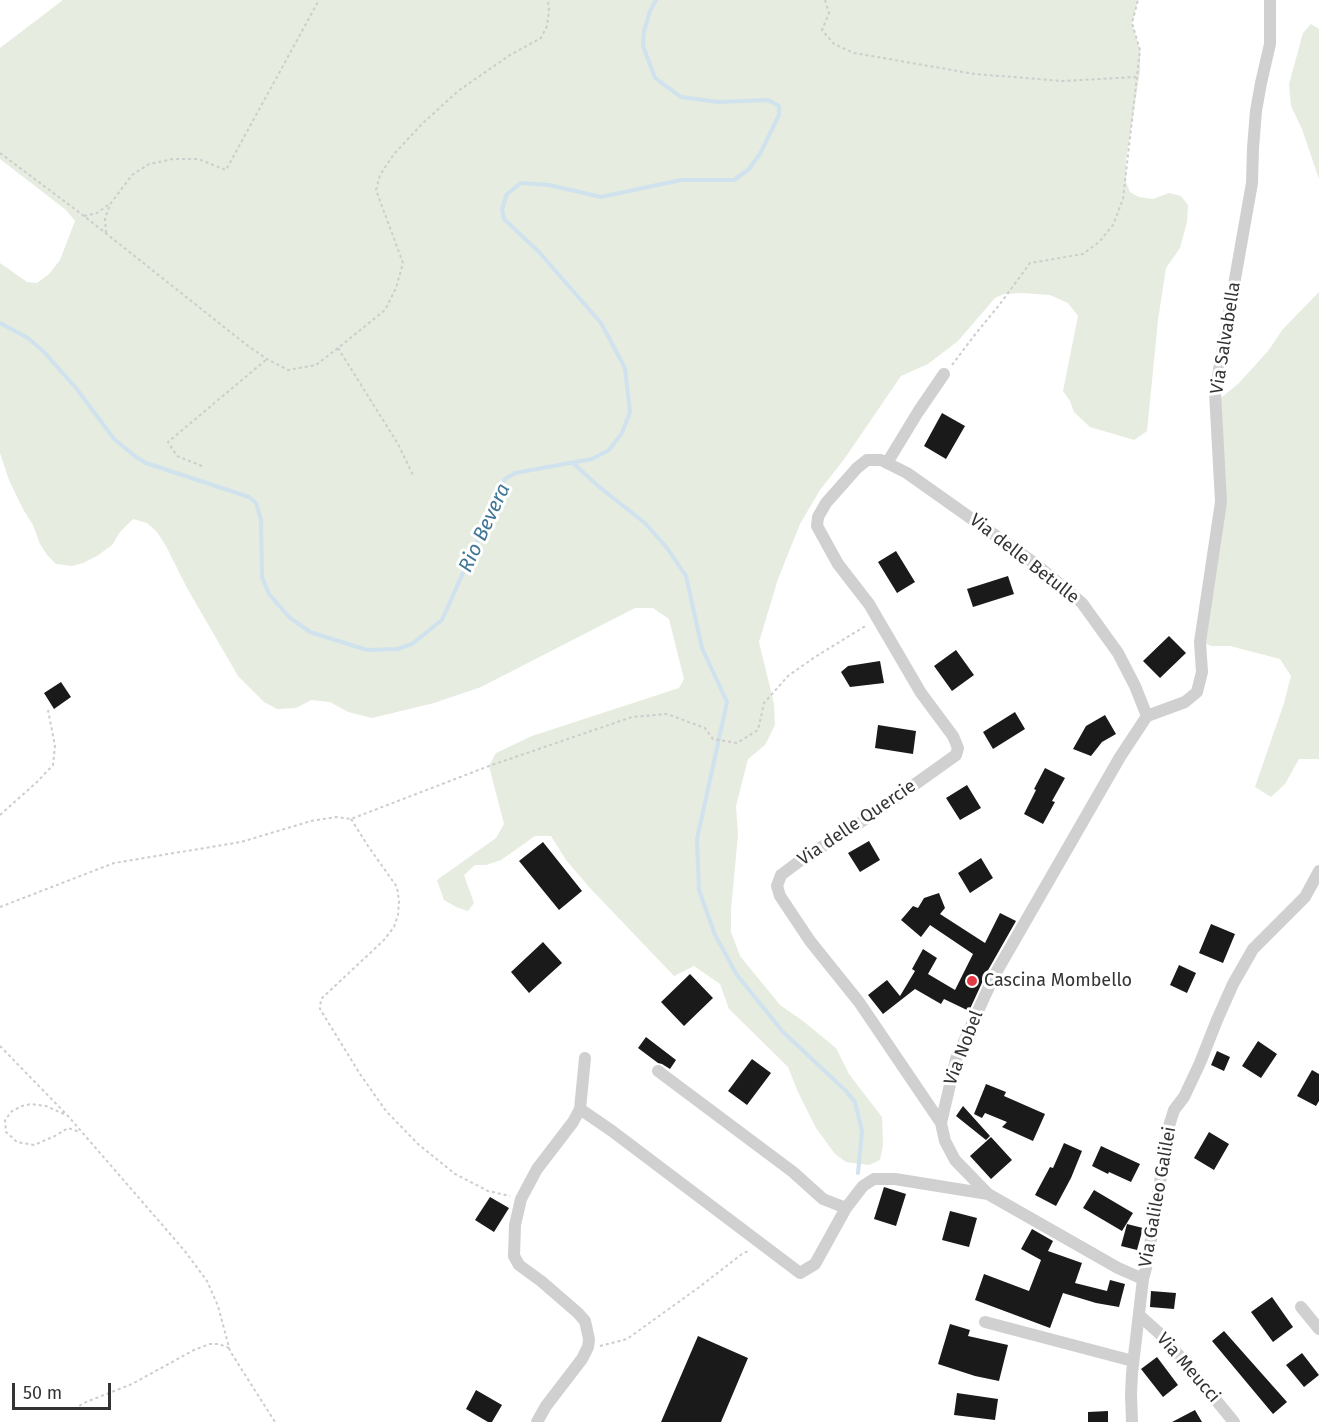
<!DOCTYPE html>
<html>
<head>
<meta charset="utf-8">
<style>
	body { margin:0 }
	#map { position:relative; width:1319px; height:1422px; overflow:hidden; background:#fff; font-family:"Fira Sans",sans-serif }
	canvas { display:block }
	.scale { position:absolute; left:12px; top:1383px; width:99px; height:27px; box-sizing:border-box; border:3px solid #333; border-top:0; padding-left:8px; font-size:18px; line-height:21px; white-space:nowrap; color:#333; -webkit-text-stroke:4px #fff; paint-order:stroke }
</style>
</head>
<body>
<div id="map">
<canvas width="1319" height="1422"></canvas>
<div class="scale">50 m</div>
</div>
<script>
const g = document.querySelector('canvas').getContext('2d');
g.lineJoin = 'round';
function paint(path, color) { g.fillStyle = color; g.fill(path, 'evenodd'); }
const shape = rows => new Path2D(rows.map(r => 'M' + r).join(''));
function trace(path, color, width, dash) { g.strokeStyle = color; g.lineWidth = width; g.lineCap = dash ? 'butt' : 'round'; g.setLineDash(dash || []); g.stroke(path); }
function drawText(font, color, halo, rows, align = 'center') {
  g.font = font + ' "Fira Sans",sans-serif'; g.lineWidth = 6; g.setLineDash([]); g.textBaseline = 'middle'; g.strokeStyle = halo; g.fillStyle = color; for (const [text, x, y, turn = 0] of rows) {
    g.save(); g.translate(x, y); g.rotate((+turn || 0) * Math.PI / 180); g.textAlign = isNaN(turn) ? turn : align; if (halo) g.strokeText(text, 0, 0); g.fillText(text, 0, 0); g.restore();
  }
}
paint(shape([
	[63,0,1138,0,1132,23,1140,50,1140,71,1126,161,1126,182,1130,192,1139,197,1153,199,1169,193,1181,196,1188,205,1187,222,1180,248,1166,268,1158,320,1147,431,1134,440,1090,427,1074,412,1070,401,1063,391,1078,316,1068,303,1050,295,1022,293,1004,294,995,298,958,341,928,364,901,376,845,458,820,490,800,524,778,579,759,642,774,704,775,725,765,745,748,759,736,806,738,835,731,909,731,932,740,956,780,1005,803,1021,836,1048,849,1074,882,1117,883,1145,880,1160,869,1165,846,1162,835,1154,816,1128,798,1092,788,1067,729,1009,720,984,694,966,674,976,589,887,566,860,551,836,535,836,501,860,486,865,475,865,464,875,474,903,468,911,456,907,444,900,437,880,496,838,504,824,489,766,496,753,532,736,679,688,684,679,669,619,653,608,635,608,481,687,434,703,372,718,348,712,330,702,311,700,296,708,277,709,264,702,238,676,187,588,166,546,157,532,147,523,133,519,120,532,112,545,97,556,83,563,72,566,56,564,47,555,40,544,33,525,23,509,9,480,0,453,0,263,27,282,37,283,49,274,60,260,75,221,66,210,0,159,0,48],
	[1311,24,1319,29,1319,179,1302,129,1291,106,1289,84,1303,33],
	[1319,292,1319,759,1299,759,1285,784,1271,797,1255,787,1284,703,1291,676,1280,659,1230,646,1212,646,1200,642,1221,502,1216,402,1239,383,1268,351,1283,329]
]), '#e6ecdf');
trace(shape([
	[0,323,28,338,43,351,76,388,114,439,136,457,146,463,249,497,256,503,261,520,262,577,269,594,289,617,310,632,367,650,397,649,412,644,442,620,505,479,515,473,592,459,609,450,622,433,630,412,625,368,601,323,539,252,504,219,502,209,507,194,521,183,549,185,601,197,681,180,734,180,748,170,760,154,779,115,779,106,768,100,718,102,681,97,655,78,643,46,644,31,650,11,656,0],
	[573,463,598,486,645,523,667,548,686,576,702,648,727,702,697,839,699,890,715,935,737,975,783,1032,845,1090,855,1102,862,1131,858,1173]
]), '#cfe2ee', 4);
paint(shape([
	[942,413,965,426,946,459,924,446],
	[896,551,915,582,897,593,878,562],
	[1008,576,1014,594,973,607,967,589],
	[1169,636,1186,653,1160,678,1143,661],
	[956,650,974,675,952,691,934,666],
	[880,661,884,683,850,687,841,672,848,666],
	[61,682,71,697,54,709,44,693],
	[1015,712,1025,729,993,749,983,732],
	[1105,715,1116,734,1102,742,1091,756,1073,749,1086,726],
	[878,725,916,731,913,754,875,748],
	[1045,768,1065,778,1052,801,1055,802,1043,824,1024,814,1036,790,1034,789],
	[967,785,981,808,960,820,946,798],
	[869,841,880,860,860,872,848,853],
	[543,842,582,891,559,910,519,861],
	[981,858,993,878,970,893,958,873],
	[939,893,945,908,940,914,985,943,1000,913,1016,921,987,972,969,1011,944,999,941,1004,915,989,883,1014,868,995,887,980,900,996,915,971,912,969,923,949,937,958,928,974,955,990,973,954,930,925,921,937,901,920,913,906,918,908,924,898],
	[1211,924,1235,934,1223,963,1199,953],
	[543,942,562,963,529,993,511,972],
	[1179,965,1196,973,1187,993,1170,985],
	[690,974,713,998,684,1026,661,1002],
	[646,1037,676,1060,670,1069,662,1064,658,1063,638,1048],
	[1258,1041,1277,1054,1261,1078,1242,1066],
	[1217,1051,1230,1057,1224,1071,1211,1065],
	[752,1059,771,1073,747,1105,728,1091],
	[1312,1070,1319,1074,1319,1101,1316,1106,1297,1096],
	[986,1084,1006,1092,1004,1096,1045,1114,1033,1141,1002,1127,1007,1122,985,1113,982,1118,974,1114],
	[963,1106,990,1136,986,1140,956,1116],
	[1209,1132,1229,1144,1214,1170,1194,1158],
	[991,1137,1012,1160,991,1179,970,1156],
	[1064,1143,1082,1151,1071,1178,1056,1206,1035,1195,1050,1167,1053,1168],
	[1101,1146,1140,1164,1131,1182,1109,1172,1108,1174,1092,1166],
	[884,1187,906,1194,896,1226,874,1219],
	[1094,1190,1133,1213,1122,1231,1083,1208],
	[490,1197,509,1208,494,1232,475,1220],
	[950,1211,977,1218,969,1247,942,1240],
	[1127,1224,1143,1228,1137,1250,1121,1246],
	[1032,1229,1053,1241,1048,1251,1082,1263,1075,1283,1107,1291,1110,1280,1125,1284,1119,1307,1096,1303,1063,1293,1050,1328,975,1300,984,1274,1029,1291,1041,1260,1021,1249],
	[1151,1291,1176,1293,1174,1309,1150,1307],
	[1272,1297,1293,1327,1273,1342,1251,1312],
	[950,1324,970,1330,968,1336,1008,1345,999,1381,975,1376,938,1364],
	[1224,1331,1287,1402,1273,1414,1212,1341],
	[698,1336,748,1358,721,1422,661,1422],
	[1302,1353,1319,1375,1304,1387,1286,1365],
	[1157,1357,1178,1385,1163,1397,1141,1369],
	[476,1390,502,1405,492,1422,488,1422,466,1409],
	[957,1393,998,1399,995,1420,954,1415],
	[1195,1410,1202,1422,1172,1422],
	[1108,1411,1108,1422,1088,1422,1088,1412]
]), '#1a1a1a');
trace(shape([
	[825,0,829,13,822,30,834,44,854,53,975,74,1063,81,1136,77],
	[0,153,84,216,248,346,267,359,288,370,316,365,338,348,385,310,396,288,403,263,376,190,380,175,394,154,422,124,458,91,510,55,541,38,547,26,549,11,548,0],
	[84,216,97,213,111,203],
	[106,233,105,218,111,203,132,175,149,164,173,159,198,159,226,170,319,0],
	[338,348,398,444,413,475],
	[952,365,977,332,1000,304,1030,263,1083,254,1099,242,1113,225,1123,199,1140,50,1132,23,1138,0],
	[202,466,177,456,168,442,267,359],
	[0,815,37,782,53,765,55,746,48,710],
	[351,819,368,846,397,887,399,901,398,915,394,927,384,940,321,999,320,1009,360,1074,386,1111,418,1144,455,1174,488,1191,510,1196],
	[0,907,114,863,241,842,311,821,336,817,351,819,489,766,632,717,667,714,705,728,713,739,737,743,758,730,764,703,788,676,815,657,867,625],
	[0,1046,68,1116,184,1250,207,1281,218,1306,230,1351,275,1422],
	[64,1114,46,1106,31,1104,22,1106,12,1111,5,1120,6,1132,17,1142,34,1145,55,1136,68,1128,80,1132],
	[600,1346,627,1339,698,1288,742,1254,750,1250],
	[74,1409,86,1402,132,1384,194,1350,210,1344,219,1344,229,1348]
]), '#cdcdcd', 2, [3, 3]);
trace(shape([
	[887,463,918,412,944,374],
	[1147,716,1185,702,1197,692,1202,672,1200,642,1221,502,1215,392,1252,183,1253,148,1256,111,1261,83,1270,44,1270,0],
	[658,1071,793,1172,823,1199,846,1208],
	[580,1109,612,1131,800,1273,815,1264,846,1208,863,1186,874,1179,895,1179,988,1194],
	[941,1123,859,1002,810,941,780,896,777,886,781,875,801,860,872,815,956,755,958,748,953,736,921,693,869,604,838,564,817,526,818,517,826,503,857,468,867,460,881,460,907,473,1037,565,1082,603,1118,653,1135,686,1147,716],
	[1143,1279,1118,1268,988,1194,955,1160,945,1141,941,1123,956,1059,994,976,1120,757,1147,716],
	[1301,1307,1319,1329],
	[1139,1315,1159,1333,1184,1361,1234,1422],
	[985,1322,1133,1361],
	[537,1422,546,1406,582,1359,588,1347,589,1339,585,1321,578,1313,541,1281,519,1265,514,1256,515,1225,521,1199,537,1169,573,1122,580,1109,585,1058],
	[1132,1422,1131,1394,1132,1373,1143,1279,1147,1264,1169,1126,1174,1110,1184,1097,1200,1063,1217,1020,1233,984,1253,949,1305,897,1319,871]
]), '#d0d0d0', 12);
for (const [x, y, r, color] of [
	[972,981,6,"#e63946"]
]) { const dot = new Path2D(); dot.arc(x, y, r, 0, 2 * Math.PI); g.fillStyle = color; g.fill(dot); trace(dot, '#fff', 2); }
drawText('18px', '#333', '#fff', [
	["Via Salvabella",1226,338,-81],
	["Via delle Betulle",1024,559,38],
	["Via delle Quercie",857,823,-34],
	["Via Nobel",964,1048,-69],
	["Via Galileo Galilei",1158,1197,-80],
	["Via Meucci",1188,1368,49]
]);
drawText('18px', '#333', '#fff', [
	["Cascina Mombello",984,981]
], 'left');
drawText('italic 20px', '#3f7597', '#fff', [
	["Rio Bevera",485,528,-65]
]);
</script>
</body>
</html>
